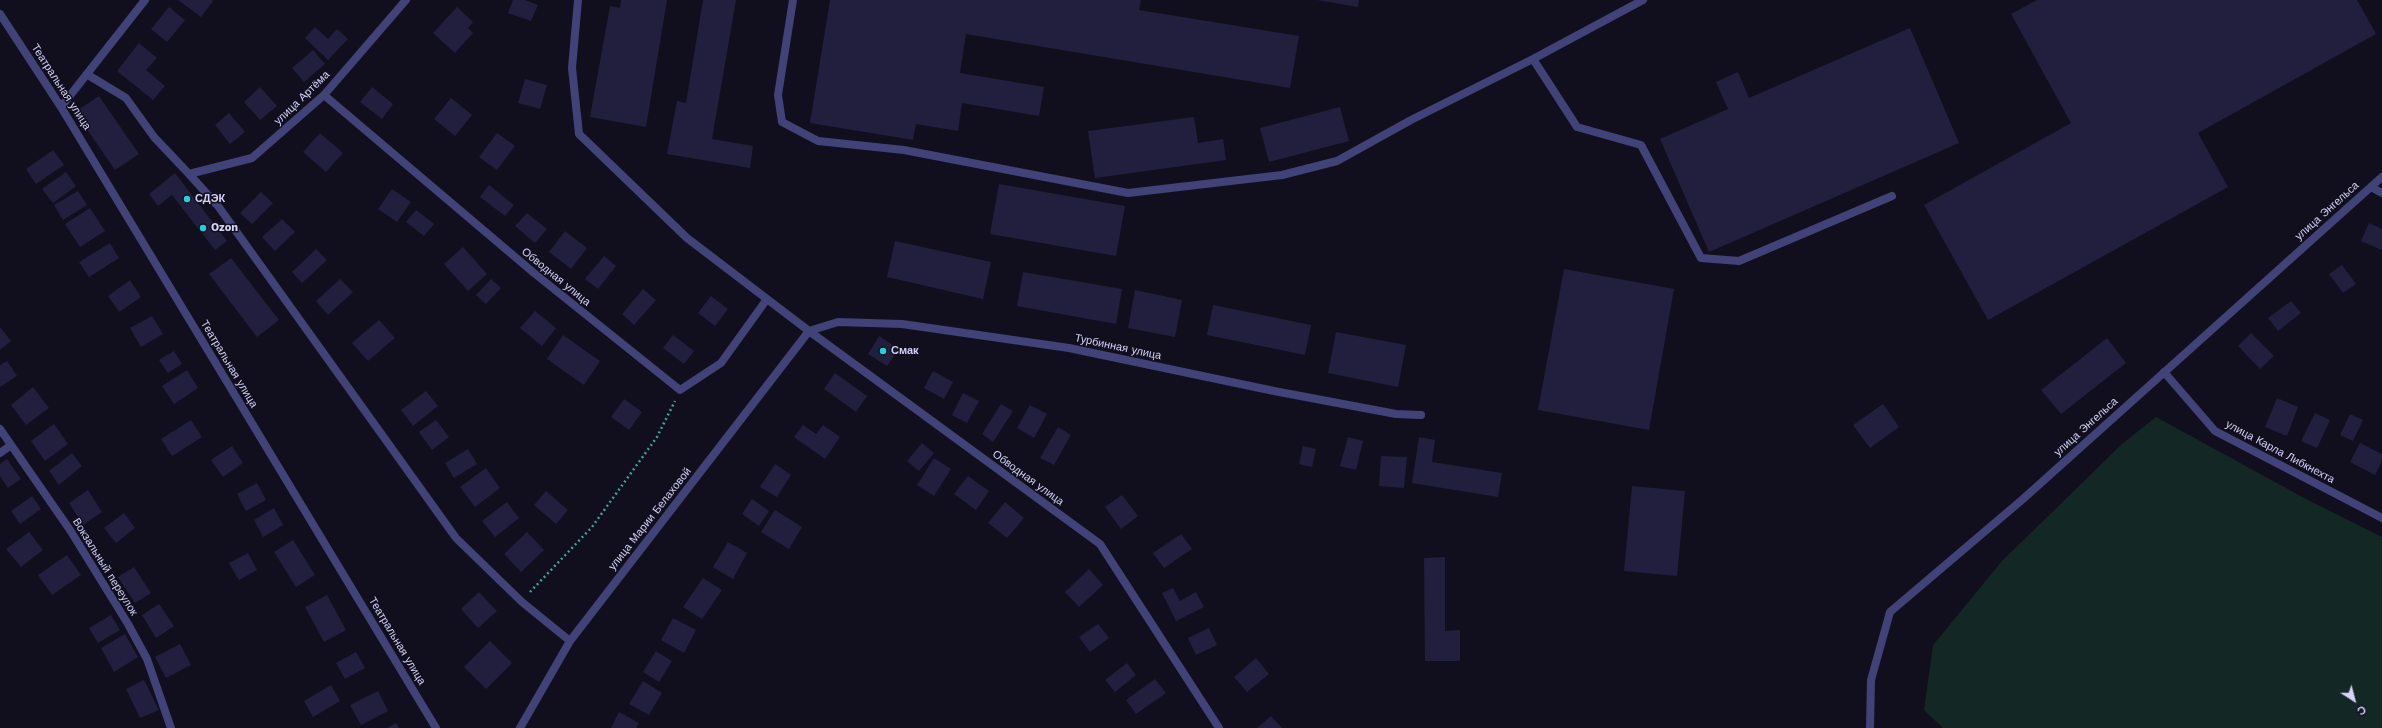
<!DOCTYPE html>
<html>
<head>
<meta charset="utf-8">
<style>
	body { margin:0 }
	#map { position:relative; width:2382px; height:728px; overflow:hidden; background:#110f1e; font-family:"Work Sans",sans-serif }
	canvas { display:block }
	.north { position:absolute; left:2334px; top:680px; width:40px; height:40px; -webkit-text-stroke:3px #110f1e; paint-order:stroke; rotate:144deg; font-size:11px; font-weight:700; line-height:16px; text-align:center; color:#d5d3f9 }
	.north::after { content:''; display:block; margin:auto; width:14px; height:18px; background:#d5d3f9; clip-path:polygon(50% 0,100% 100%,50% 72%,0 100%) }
</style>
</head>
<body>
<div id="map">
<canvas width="2382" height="728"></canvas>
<div class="north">С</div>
</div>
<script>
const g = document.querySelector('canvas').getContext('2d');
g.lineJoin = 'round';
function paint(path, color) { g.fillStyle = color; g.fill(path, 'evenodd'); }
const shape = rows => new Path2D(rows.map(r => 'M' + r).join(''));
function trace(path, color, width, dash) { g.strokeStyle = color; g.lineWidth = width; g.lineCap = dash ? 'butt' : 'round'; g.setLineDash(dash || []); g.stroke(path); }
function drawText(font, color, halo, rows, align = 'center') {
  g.font = font + ' "Work Sans",sans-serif'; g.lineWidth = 3; g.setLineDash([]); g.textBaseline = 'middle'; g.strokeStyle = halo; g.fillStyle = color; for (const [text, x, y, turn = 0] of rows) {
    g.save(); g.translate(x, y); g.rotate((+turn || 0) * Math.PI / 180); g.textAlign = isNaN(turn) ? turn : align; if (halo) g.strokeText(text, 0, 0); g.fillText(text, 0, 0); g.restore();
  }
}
paint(shape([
	[2156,417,2306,499,2382,537,2382,728,1943,728,1924,710,1933,645,2002,561,2122,444]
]), '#132725');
paint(shape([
	[178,0,212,0,213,1,201,17],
	[513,0,525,0,538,5,531,21,508,13],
	[621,0,667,0,646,127,590,117,610,6,620,8],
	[703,0,736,0,712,139,753,146,750,168,667,154,677,101,686,103],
	[830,0,1141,0,1139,10,1299,36,1290,88,966,34,960,73,1044,87,1039,116,962,103,958,131,916,124,913,140,810,123],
	[1317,0,1359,0,1358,7],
	[2037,0,2357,0,2376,34,2198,133,2228,187,1988,320,1924,205,2071,123,2011,14],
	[169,7,185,20,167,42,151,29],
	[457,7,473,22,468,28,473,33,455,53,433,33],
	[315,27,328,39,337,29,348,39,328,60,305,38],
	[1910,28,1959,143,1709,252,1660,139,1728,109,1716,82,1738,72,1749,98],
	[139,43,157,58,146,70,165,86,153,100,117,71],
	[313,50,325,64,304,82,292,68],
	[525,79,547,85,540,109,518,103],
	[260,87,277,106,260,120,244,102],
	[372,87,393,104,382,119,360,102],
	[99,96,139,154,115,170,75,112],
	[451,98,472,115,455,136,434,119],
	[1340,107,1349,141,1269,162,1260,128],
	[229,113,245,132,230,144,215,125],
	[1194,117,1198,143,1223,139,1226,160,1095,178,1088,131],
	[320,133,343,153,326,172,303,152],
	[497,133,515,146,497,170,479,157],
	[53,150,64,165,36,184,26,169],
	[66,172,76,186,53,203,42,189],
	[175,173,227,241,215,250,172,195,158,206,149,194],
	[999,184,1125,206,1116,256,990,234],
	[489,185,514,205,505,216,480,197],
	[392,189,411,202,397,222,378,209],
	[78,191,87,205,63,220,54,205],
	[261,192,273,203,252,224,240,213],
	[90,208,105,231,80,247,65,224],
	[416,210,434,224,424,236,406,222],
	[527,213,547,229,535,243,515,226],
	[282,219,295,232,275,251,262,237],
	[2369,223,2382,229,2382,250,2361,241],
	[565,231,587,248,571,269,549,252],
	[895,241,991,262,983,299,887,277],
	[110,243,119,258,89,277,79,262],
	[463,247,487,274,468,291,444,264],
	[316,249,327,260,302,283,292,272],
	[604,256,616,266,598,289,585,279],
	[231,258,279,320,257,337,209,274],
	[2342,265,2356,284,2343,293,2329,274],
	[1564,269,1674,289,1649,430,1538,410],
	[1023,272,1122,289,1116,324,1017,306],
	[340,279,353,292,328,315,316,301],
	[491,279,501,288,486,304,476,295],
	[130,280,141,297,119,312,108,296],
	[643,289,656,300,634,325,622,314],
	[1135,290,1182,300,1175,337,1128,328],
	[711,296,728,309,715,326,698,313],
	[2291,301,2301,313,2278,331,2268,318],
	[1213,305,1311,325,1305,355,1207,335],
	[535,311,556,328,542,346,520,328],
	[152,316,163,334,141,347,130,328],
	[379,320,395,338,368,361,352,343],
	[0,327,11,341,0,350],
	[1336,332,1406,345,1398,387,1328,373],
	[2251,333,2274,356,2260,369,2238,346],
	[563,335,600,361,584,385,547,359],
	[673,335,694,351,684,364,663,348],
	[879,336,899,349,887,366,868,354],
	[2107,338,2126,363,2061,414,2041,390],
	[174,351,182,364,168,373,159,360],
	[7,361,17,376,0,387,0,365],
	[187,370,198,388,174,404,162,386],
	[933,371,953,382,944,399,924,388],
	[835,373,867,396,856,412,824,389],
	[33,387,49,408,26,425,11,405],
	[426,391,438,406,413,426,401,410],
	[963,393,979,401,967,423,952,415],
	[2277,398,2298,407,2287,436,2265,427],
	[624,399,642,412,629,430,611,417],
	[1001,404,1013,411,993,442,982,434],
	[1883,404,1899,427,1870,448,1853,425],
	[1030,405,1047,414,1034,438,1017,428],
	[2315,413,2330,420,2317,448,2301,441],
	[2350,414,2363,420,2353,441,2340,435],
	[191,420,202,437,172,456,161,439],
	[436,420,449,437,432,450,419,432],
	[54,424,68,444,45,461,31,441],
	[803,425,816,434,823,425,840,437,825,459,794,437],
	[1058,427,1071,435,1054,465,1040,458],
	[1348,437,1363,441,1356,470,1340,466],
	[1419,437,1435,440,1432,462,1502,473,1498,497,1412,483],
	[922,443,934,453,919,471,907,461],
	[2360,443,2382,454,2382,461,2375,475,2350,462],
	[232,446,243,463,223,477,211,460],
	[1303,446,1316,449,1312,467,1299,464],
	[468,449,477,464,454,478,445,463],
	[72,453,82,466,59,485,49,471],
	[1381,456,1407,457,1404,488,1379,486],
	[934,458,951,469,934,496,917,485],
	[7,459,21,479,8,488,0,476,0,464],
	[775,464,791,475,777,497,760,487],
	[486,468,500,488,475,507,460,487],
	[968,476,989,491,976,510,954,494],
	[257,483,266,500,246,511,237,494],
	[1632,486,1685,491,1677,576,1624,571],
	[88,490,102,512,83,525,69,503],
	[546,491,568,510,556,524,534,505],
	[1122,495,1138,516,1121,529,1105,507],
	[32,496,41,509,20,524,11,511],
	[752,499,769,511,759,526,742,514],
	[507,502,519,518,495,537,482,521],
	[1005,502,1024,518,1007,538,988,523],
	[274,508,283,525,263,537,254,520],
	[775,510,802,527,789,549,761,532],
	[124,513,135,528,116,543,104,528],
	[29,532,43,550,21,567,6,549],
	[527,532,544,550,521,572,504,554],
	[1181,534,1192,549,1164,568,1153,553],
	[293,540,315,575,296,587,274,552],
	[728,542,747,553,733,579,713,567],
	[248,553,257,570,239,580,229,563],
	[67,555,81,575,52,595,38,575],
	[1445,557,1445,631,1460,630,1460,661,1425,661,1424,558],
	[134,567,151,593,135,603,118,577],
	[1089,569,1103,585,1079,607,1065,592],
	[703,578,722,590,702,619,683,607],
	[1173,588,1180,601,1196,592,1204,607,1176,621,1162,593],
	[479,592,497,611,478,628,461,609],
	[327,595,346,630,324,642,305,607],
	[159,604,174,626,156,638,142,615],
	[111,615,120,630,98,643,89,628],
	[673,618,696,630,684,653,661,640],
	[1098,624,1109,638,1090,652,1079,637],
	[1209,628,1217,645,1196,655,1188,638],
	[125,634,138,657,114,672,101,648],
	[490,641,512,663,486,689,464,667],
	[180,644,191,665,166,678,155,657],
	[656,651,672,661,659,682,643,672],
	[356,652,365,668,345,679,336,663],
	[1256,658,1269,674,1247,692,1234,677],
	[1127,663,1136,675,1115,692,1105,680],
	[1155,679,1166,693,1136,714,1126,700],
	[144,680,159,710,140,718,126,689],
	[643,681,662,693,649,715,629,704],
	[331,685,340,701,313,717,304,701],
	[378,691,388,711,361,725,350,705],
	[619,712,639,723,636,728,611,728],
	[1271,716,1282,728,1257,728],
	[396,723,399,728,387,728]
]), '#221e3d');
trace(shape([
	[530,592,592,527,657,437,675,401]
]), '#3ea296', 2.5, [2, 3]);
trace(shape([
	[793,0,778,95,782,122,818,141,904,150,1128,193,1282,175,1337,161,1411,120,1533,59,1643,0],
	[1533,59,1577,127,1641,145,1701,258,1739,261,1892,196],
	[88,75,126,98,154,137,189,174],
	[0,453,10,446]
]), '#414277', 8);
trace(shape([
	[406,0,324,95,252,158,189,174,218,206,456,538,522,602,570,641],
	[578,0,572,68,579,134,687,238,809,331,1100,544,1219,728],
	[0,14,61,107,436,728],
	[324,95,534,273,680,390,721,363,767,299],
	[61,107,145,0],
	[2371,187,2382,193],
	[809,331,838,322,902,324,1069,348,1274,391,1396,414,1421,415],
	[2164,372,2215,431,2382,518],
	[0,429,70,530,128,624,147,659,171,728],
	[520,728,570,641,809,331],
	[1870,728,1871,680,1890,612,2023,499,2382,177]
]), '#414277', 8);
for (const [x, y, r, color] of [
	[187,199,4,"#1ed2d9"],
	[203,228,4,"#1ed2d9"],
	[883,351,4,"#1ed2d9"]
]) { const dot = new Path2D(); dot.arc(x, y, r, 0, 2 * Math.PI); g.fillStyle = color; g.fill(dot); trace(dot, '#110f1e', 1.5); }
drawText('11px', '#d5d3f9', '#110f1e', [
	["Театральная улица",61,87,57],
	["улица Артёма",302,98,-44],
	["улица Энгельса",2327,211,-42],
	["Обводная улица",556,277,39],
	["Турбинная улица",1118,347,12],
	["Театральная улица",229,364,59],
	["улица Энгельса",2086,427,-42],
	["улица Карла Либкнехта",2280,452,28],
	["Обводная улица",1028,478,36],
	["улица Марии Белаховой",650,519,-52],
	["Вокзальный переулок",105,567,58],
	["Театральная улица",397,641,59]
]);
drawText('bold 11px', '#d5d3f9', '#110f1e', [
	["СДЭК",195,199],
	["Ozon",211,228],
	["Смак",891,351]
], 'left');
</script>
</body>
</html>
